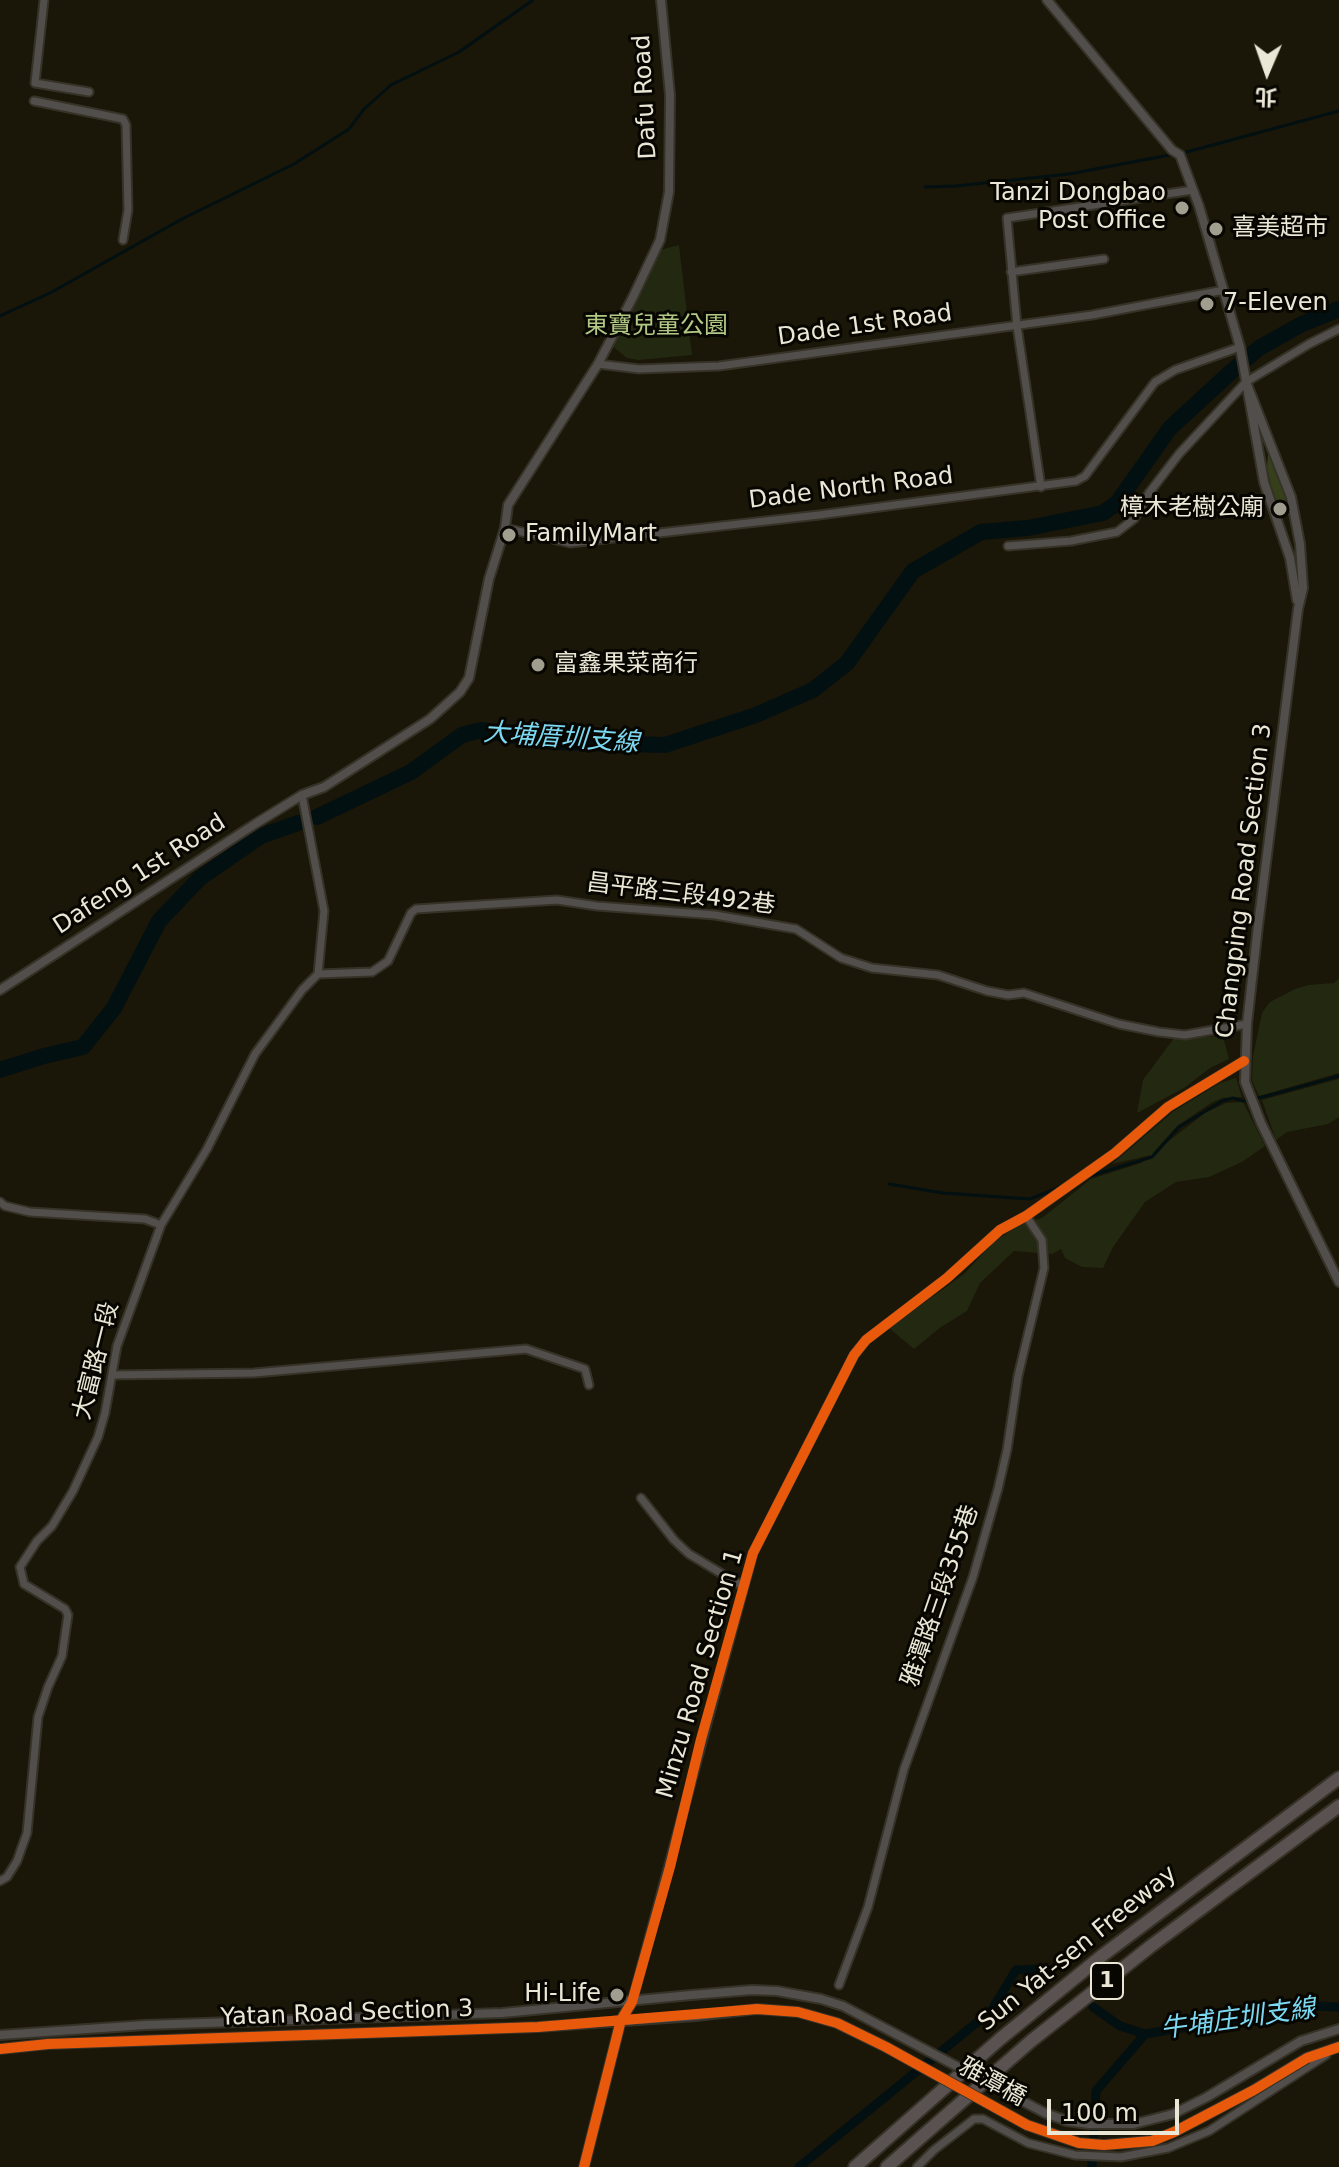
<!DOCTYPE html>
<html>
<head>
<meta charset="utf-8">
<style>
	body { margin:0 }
	#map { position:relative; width:1339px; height:2167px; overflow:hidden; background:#1a1608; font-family:"DejaVu Sans","Noto Sans TC",sans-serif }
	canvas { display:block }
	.north { position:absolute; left:1227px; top:32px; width:80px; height:80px; -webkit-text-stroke:6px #080600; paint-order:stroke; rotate:182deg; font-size:22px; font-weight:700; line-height:32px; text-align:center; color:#ebe7d7 }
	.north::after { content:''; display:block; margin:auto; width:28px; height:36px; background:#ebe7d7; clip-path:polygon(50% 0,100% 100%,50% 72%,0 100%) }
	.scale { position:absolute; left:1047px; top:2099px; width:132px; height:36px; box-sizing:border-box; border:4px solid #ebe7d7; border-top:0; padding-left:10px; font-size:24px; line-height:28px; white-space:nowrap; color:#ebe7d7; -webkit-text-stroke:6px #080600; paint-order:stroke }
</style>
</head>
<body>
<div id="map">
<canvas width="1339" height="2167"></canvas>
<div class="north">北</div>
<div class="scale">100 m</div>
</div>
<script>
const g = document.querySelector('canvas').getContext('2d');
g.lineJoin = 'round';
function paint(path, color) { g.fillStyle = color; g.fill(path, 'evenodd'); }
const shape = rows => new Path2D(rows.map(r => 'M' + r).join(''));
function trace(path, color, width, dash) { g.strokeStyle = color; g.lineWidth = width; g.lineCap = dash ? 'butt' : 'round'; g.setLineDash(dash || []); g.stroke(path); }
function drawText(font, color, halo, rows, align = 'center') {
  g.font = font + ' "DejaVu Sans","Noto Sans TC",sans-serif'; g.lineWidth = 6; g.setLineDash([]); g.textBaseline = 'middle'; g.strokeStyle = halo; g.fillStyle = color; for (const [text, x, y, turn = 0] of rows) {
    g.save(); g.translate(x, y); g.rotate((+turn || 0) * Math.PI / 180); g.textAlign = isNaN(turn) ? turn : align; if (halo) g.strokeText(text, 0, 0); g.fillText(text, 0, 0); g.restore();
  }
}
paint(shape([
	[679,245,692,355,638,360,627,358,611,345,660,250],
	[1339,978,1339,1073,1259,1096,1252,1081,1253,1056,1262,1013,1270,1002,1295,989,1308,985,1334,983],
	[1223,1036,1229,1059,1210,1068,1184,1088,1137,1113,1143,1080,1174,1038],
	[1236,1078,1242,1097,1222,1098,1211,1103,1177,1126,1152,1154,1205,1113,1226,1103,1243,1102,1265,1146,1242,1162,1209,1177,1176,1182,1145,1202,1113,1247,1103,1268,1082,1267,1065,1258,1061,1249,1052,1254,1014,1251,980,1283,967,1311,941,1327,914,1349,889,1328,964,1274,992,1244,1019,1224,1042,1218,1091,1179,1141,1163,1151,1155,1112,1164,1174,1111,1220,1083],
	[1339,1079,1339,1117,1328,1124,1287,1132,1276,1140,1262,1100]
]), '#232911');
paint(shape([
	[1268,454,1272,456,1288,500,1275,503,1267,468]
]), '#35401a');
trace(shape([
	[1183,153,1339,111],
	[925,187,956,186,1069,174,1175,154],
	[0,316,50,293,182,219,294,164,349,129,364,109,391,85,459,52,533,0],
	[1087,1177,1152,1157,1179,1127,1222,1101,1233,1098,1243,1101,1267,1096,1339,1076],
	[889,1184,943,1193,1030,1199,1065,1185]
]), '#031012', 3);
trace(shape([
	[1093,2007,1120,2026,1145,2034],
	[799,2167,991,2011,1016,1970,1040,1969],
	[1092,2167,1096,2091,1145,2034,1315,2006,1338,2007]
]), '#031012', 9);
trace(shape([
	[317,817,411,772,462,735,481,730,551,742,665,745,756,715,813,690,847,663,913,571,981,532,1028,528,1103,513,1117,503,1170,428,1232,371,1259,348,1302,324,1339,309],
	[0,1070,44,1056,83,1047,114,1008,159,921,200,878,261,836,298,823]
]), '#031012', 16);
const minor = shape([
	[44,0,35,83,89,92],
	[34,101,123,119,126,125,128,210,123,240],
	[1011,272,1104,259],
	[598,364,639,369,719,366,1092,315,1224,290],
	[1041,487,1017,326,1007,218,1193,190],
	[505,528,570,543,819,515,1076,481,1085,476,1155,382,1175,370,1240,347],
	[1008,546,1071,541,1117,532,1134,519,1149,493,1179,454,1246,382,1309,344,1339,329],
	[318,974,372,972,388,961,411,913,416,909,557,900,597,906,715,915,796,929,841,958,872,968,938,975,987,991,1008,995,1024,993,1119,1024,1159,1032,1185,1035,1247,1024],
	[0,1202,5,1206,30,1212,145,1219,161,1225],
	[112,1375,254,1373,526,1349,585,1369,589,1385],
	[641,1498,674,1540,689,1554,744,1587],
	[0,1881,7,1877,17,1861,27,1833,38,1717,48,1687,62,1656,68,1615,65,1609,24,1584,20,1567,37,1541,52,1526,73,1491,98,1437,105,1413,117,1346,161,1225,207,1149,255,1054,302,990,318,974,324,911,302,795],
	[839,1985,868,1907,904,1769,973,1577,998,1489,1007,1450,1018,1376,1044,1268,1042,1240,1026,1216],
	[632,2002,753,1553,854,1355,866,1340,947,1278,1000,1230,1026,1216,1115,1153,1168,1107,1244,1061],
	[917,2167,934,2150,974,2119,983,2119,1028,2143,1075,2155,1121,2157,1168,2148,1209,2131,1326,2055]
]);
const tertiary = shape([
	[1047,0,1172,150,1180,155,1199,206,1240,347,1264,482,1290,558,1297,600],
	[1246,382,1291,497,1300,544,1303,588,1298,609,1258,926,1247,1024,1245,1082,1261,1123,1339,1282],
	[0,990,255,824,302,795,324,787,430,719,460,692,469,678,489,579,505,528,508,505,598,364,633,297,660,240,669,192,670,95,661,0],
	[0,2035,145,2025,502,2013,691,1995],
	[1301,2041,1339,2029],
	[0,2049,48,2044,538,2027,696,2016],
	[1307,2058,1339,2047],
	[584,2167,621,2020,632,2002]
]);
const motorway = shape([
	[855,2167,1000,2039,1103,1955,1339,1778],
	[887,2167,1031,2041,1151,1946,1339,1806]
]);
trace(minor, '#363227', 11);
trace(tertiary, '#363227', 12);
trace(motorway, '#363227', 16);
trace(minor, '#524e4b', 7);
trace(tertiary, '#524e4b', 8);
trace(motorway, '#5a5250', 12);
const tertiaryBridge = shape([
	[691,1995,752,1990,777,1991,821,1999,843,2006,1045,2113,1067,2121,1089,2124,1134,2124,1173,2114,1207,2097,1301,2041],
	[696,2016,757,2009,798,2012,837,2023,886,2047,1027,2125,1079,2143,1104,2145,1152,2141,1174,2132,1254,2090,1307,2058]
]);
trace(tertiaryBridge, '#363227', 12, []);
trace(tertiaryBridge, '#524e4b', 8);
trace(shape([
	[0,2049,48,2044,538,2027,757,2009,798,2012,837,2023,886,2047,1027,2125,1079,2143,1104,2145,1152,2141,1174,2132,1254,2090,1307,2058,1339,2047],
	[584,2167,621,2020,632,2002,670,1867,701,1739,753,1553,854,1355,866,1340,947,1278,1000,1230,1026,1216,1115,1153,1168,1107,1244,1061]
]), '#e8590c', 10);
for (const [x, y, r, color] of [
	[1182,208,8,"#a29e8f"],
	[1216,229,8,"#a29e8f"],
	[1207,304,8,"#a29e8f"],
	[1280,509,8,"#a29e8f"],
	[509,535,8,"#a29e8f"],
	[538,665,8,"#a29e8f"],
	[617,1995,8,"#a29e8f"]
]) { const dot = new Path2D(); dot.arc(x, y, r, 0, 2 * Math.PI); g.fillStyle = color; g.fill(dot); trace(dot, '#080600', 3); }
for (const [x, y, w] of [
	[1107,1981,32]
]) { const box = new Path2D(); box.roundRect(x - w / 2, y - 18, w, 36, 6); g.fillStyle = '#080600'; g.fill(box); trace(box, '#ebe7d7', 2); }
drawText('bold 22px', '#ebe7d7', null, [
	["1",1107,1981]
]);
drawText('24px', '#ebe7d7', '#080600', [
	["Dafu Road",646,97,-93],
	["Dade 1st Road",865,326,-8],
	["Dade North Road",851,489,-7],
	["Dafeng 1st Road",140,875,-33],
	["Changping Road Section 3",1245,881,-83],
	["昌平路三段492巷",681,895,7],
	["大富路一段",97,1361,-76],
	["雅潭路三段355巷",941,1596,-71],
	["Minzu Road Section 1",701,1674,-74],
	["Sun Yat-sen Freeway",1078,1949,-39],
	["Yatan Road Section 3",347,2014,-2],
	["雅潭橋",992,2083,29]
]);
drawText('24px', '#ebe7d7', '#080600', [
	["Tanzi Dongbao",1166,194,"right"],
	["Post Office",1166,222,"right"],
	["喜美超市",1232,229],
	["7-Eleven",1223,304],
	["樟木老樹公廟",1264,509,"right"],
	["FamilyMart",525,535],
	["富鑫果菜商行",554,665],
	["Hi-Life",601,1995,"right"]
], 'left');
drawText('24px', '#b1c984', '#080600', [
	["東寶兒童公園",656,327]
]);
drawText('italic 26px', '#7cd9f3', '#080600', [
	["大埔厝圳支線",561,739,4],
	["牛埔庄圳支線",1238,2020,-8]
]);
</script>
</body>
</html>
